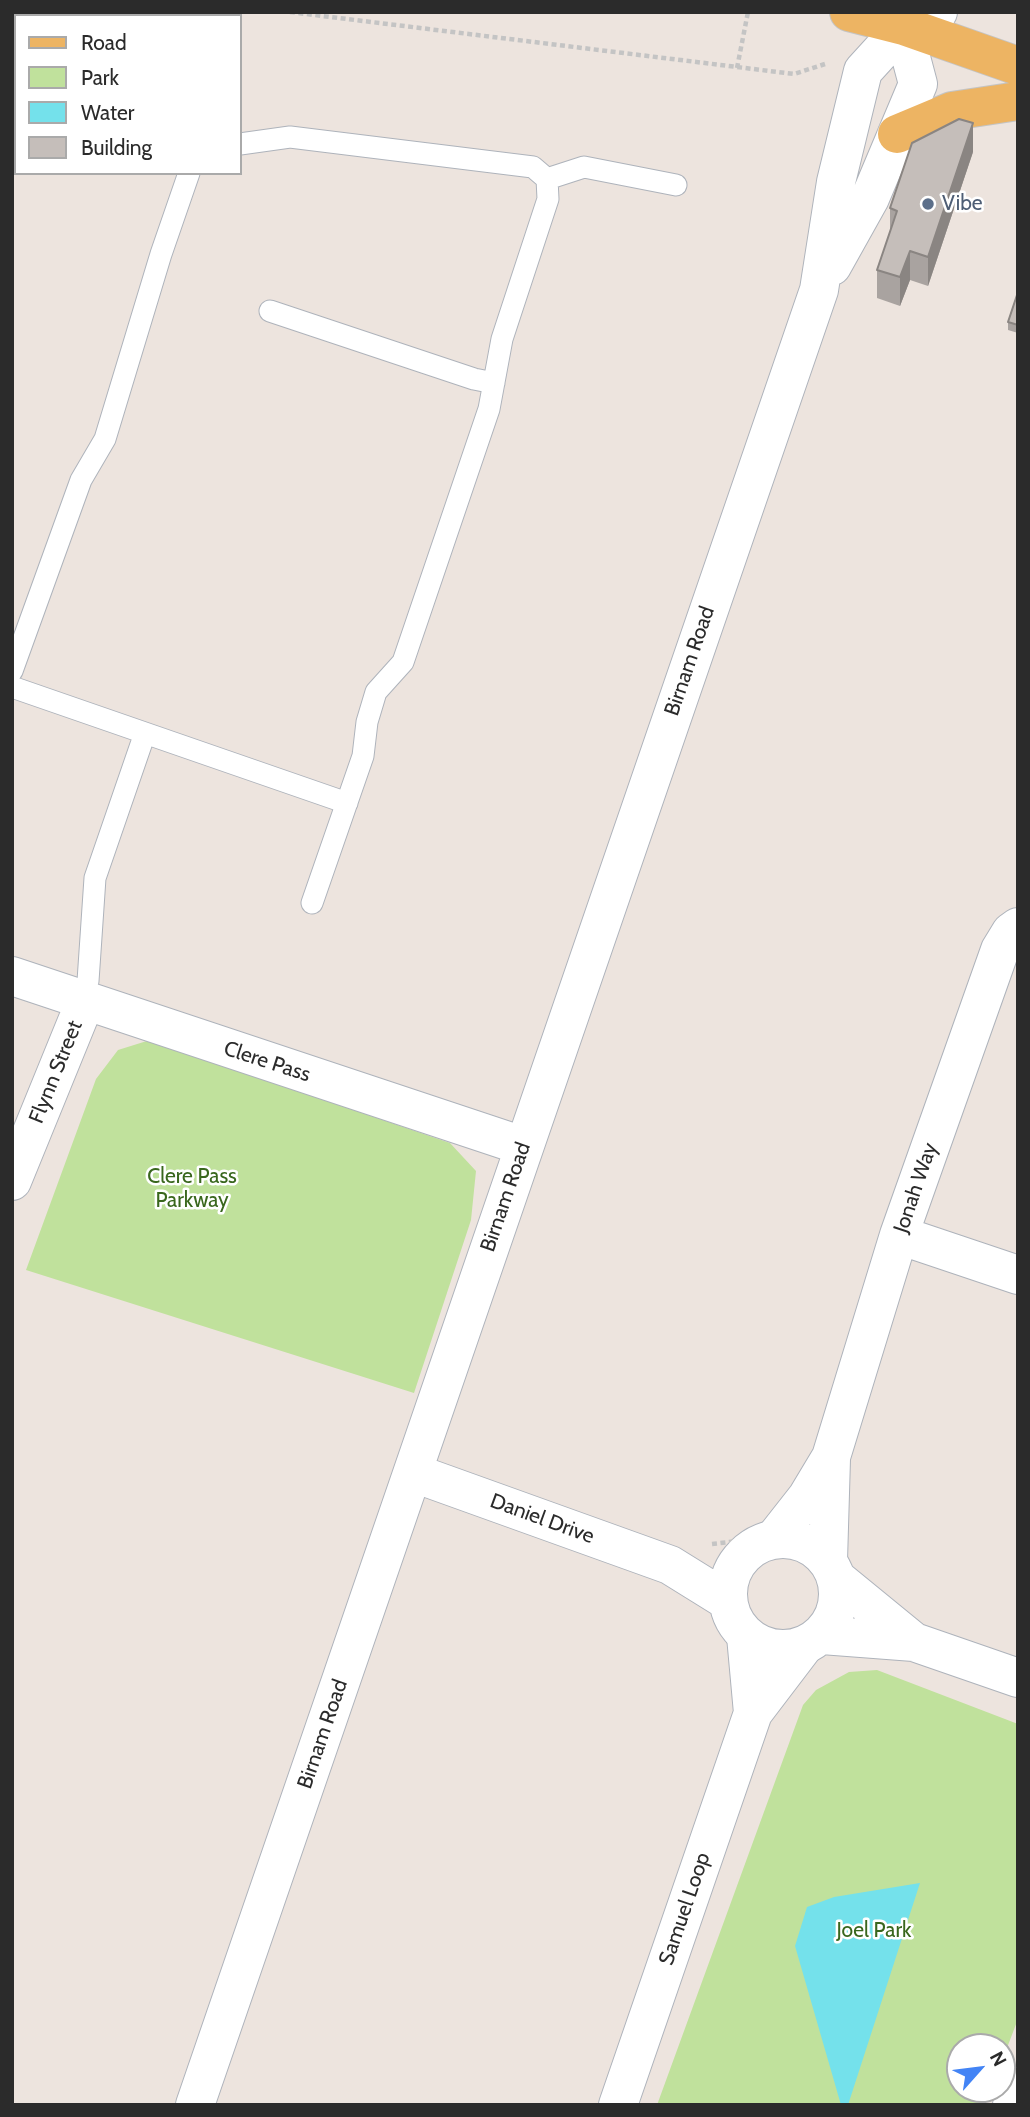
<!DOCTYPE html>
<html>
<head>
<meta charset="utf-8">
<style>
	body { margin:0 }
	#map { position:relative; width:1030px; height:2117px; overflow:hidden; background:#ede4de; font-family:Cabin,sans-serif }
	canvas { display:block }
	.frame { position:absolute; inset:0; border:14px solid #2b2b2b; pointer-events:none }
	.legend { position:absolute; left:14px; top:14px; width:228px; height:161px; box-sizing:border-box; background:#fff; border:2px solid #aaa; margin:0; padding:9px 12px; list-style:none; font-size:21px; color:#2b2b2b }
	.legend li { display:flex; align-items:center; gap:14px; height:35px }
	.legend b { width:35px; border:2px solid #aaa }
	.north { position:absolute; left:946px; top:2033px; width:70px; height:70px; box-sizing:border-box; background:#fff; border:2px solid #aaa; border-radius:50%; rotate:62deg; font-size:19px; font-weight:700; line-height:28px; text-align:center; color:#2b2b2b }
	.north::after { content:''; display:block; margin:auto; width:24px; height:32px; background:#4384f5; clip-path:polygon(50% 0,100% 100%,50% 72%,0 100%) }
</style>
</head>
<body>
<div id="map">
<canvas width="1030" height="2117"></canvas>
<div class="frame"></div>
<ul class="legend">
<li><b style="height:9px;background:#edb463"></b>Road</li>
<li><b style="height:19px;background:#c0e19c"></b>Park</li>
<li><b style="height:19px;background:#74e1eb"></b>Water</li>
<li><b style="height:19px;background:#c5beba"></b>Building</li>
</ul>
<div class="north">N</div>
</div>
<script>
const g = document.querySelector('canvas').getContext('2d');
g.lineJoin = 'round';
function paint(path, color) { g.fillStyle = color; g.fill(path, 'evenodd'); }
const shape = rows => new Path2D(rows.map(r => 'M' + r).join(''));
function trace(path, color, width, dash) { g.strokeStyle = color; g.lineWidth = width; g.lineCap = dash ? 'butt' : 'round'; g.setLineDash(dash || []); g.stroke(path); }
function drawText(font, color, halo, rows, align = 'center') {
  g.font = font + ' Cabin,sans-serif'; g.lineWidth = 5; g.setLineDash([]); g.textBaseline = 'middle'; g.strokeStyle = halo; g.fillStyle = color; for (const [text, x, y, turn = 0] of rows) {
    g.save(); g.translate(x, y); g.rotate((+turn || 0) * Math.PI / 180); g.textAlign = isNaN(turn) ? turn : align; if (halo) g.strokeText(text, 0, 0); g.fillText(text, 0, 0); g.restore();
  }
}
paint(shape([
	[150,1040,450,1143,476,1171,471,1220,414,1393,26,1270,96,1079,118,1050],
	[877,1670,1018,1724,1018,2019,1002,2061,1002,2047,960,2047,960,2089,991,2089,985,2105,657,2105,803,1705,816,1690,849,1672]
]), '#c0e19c');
paint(shape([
	[920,1883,848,2105,841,2105,795,1946,807,1907,834,1897]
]), '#74e1eb');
const service = shape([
	[240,144,290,137,533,167,547,179,548,199,502,339,489,409,403,662,376,692,367,722,363,756,312,903],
	[547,179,584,167,676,185],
	[270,311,474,379,494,383],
	[12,671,81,480,105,439,161,254,189,173],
	[12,687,347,803],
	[80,1000,88,981,95,878,145,733]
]);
const minor = shape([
	[12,976,523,1146],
	[12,1181,85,1002],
	[899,1235,1018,1275],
	[774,1539,807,1497,831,1457,899,1235,1000,950,1011,932,1018,927],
	[828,1561,831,1459],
	[746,1636,753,1713],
	[618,2105,753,1713,804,1646],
	[1012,2105,1018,2087]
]);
const tertiary = shape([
	[832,266,870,198,918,84,899,12],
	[414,1473,670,1565,728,1601],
	'728 1594a55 55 0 1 1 110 0a55 55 0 1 1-110 0Z',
	[837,1579,914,1642],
	[822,1635,914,1642,1018,1678],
	[195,2105,819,290,836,182,863,71,904,26,938,12]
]);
const primary = shape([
	[849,12,904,26,1018,66],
	[12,14,17,12],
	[897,134,952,111,1018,101]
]);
trace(service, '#aeb3bb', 23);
trace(minor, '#aeb3bb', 40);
trace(tertiary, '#aeb3bb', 40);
trace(primary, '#c4c4c4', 40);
trace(shape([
	[290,12,794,74,825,64],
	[204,16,230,12],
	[737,68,748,12],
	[712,1544,738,1541]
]), '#c4c4c4', 4.5, [5, 3.5]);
trace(service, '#fff', 21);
trace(minor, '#fff', 38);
trace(tertiary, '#fff', 38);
trace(primary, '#edb463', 38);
paint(shape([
	[973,152,928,286,910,280,900,306,877,298,877,270,890,232,890,208],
	[1018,292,1018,333,1008,330,1008,322]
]), '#a9a3a0');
paint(shape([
	[973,123,973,152,928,286,928,257],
	[910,251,910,280,900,306,900,277]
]), '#8a8582');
const building = shape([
	[959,119,973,123,928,257,910,251,900,277,877,270,897,211,890,208,912,143,959,119],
	[1018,292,1018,325,1008,322,1018,292]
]);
paint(building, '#c5beba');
trace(building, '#8a8582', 2);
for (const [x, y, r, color] of [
	[928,204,7,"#5c6f8a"]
]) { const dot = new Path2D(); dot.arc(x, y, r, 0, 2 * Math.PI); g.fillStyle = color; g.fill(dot); trace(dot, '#fff', 2.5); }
drawText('21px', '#4e5e75', '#fff', [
	["Vibe",942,204]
], 'left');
drawText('21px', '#2b2b2b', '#fff', [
	["Birnam Road",690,661,-71],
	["Clere Pass",267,1062,18],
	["Flynn Street",56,1072,-68],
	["Jonah Way",916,1188,-71],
	["Birnam Road",506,1197,-71],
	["Daniel Drive",542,1519,20],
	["Birnam Road",323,1734,-71],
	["Samuel Loop",685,1909,-71]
]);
drawText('21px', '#39671d', '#fff', [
	["Clere Pass",192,1177],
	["Parkway",192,1201],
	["Joel Park",874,1931]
]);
</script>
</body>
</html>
